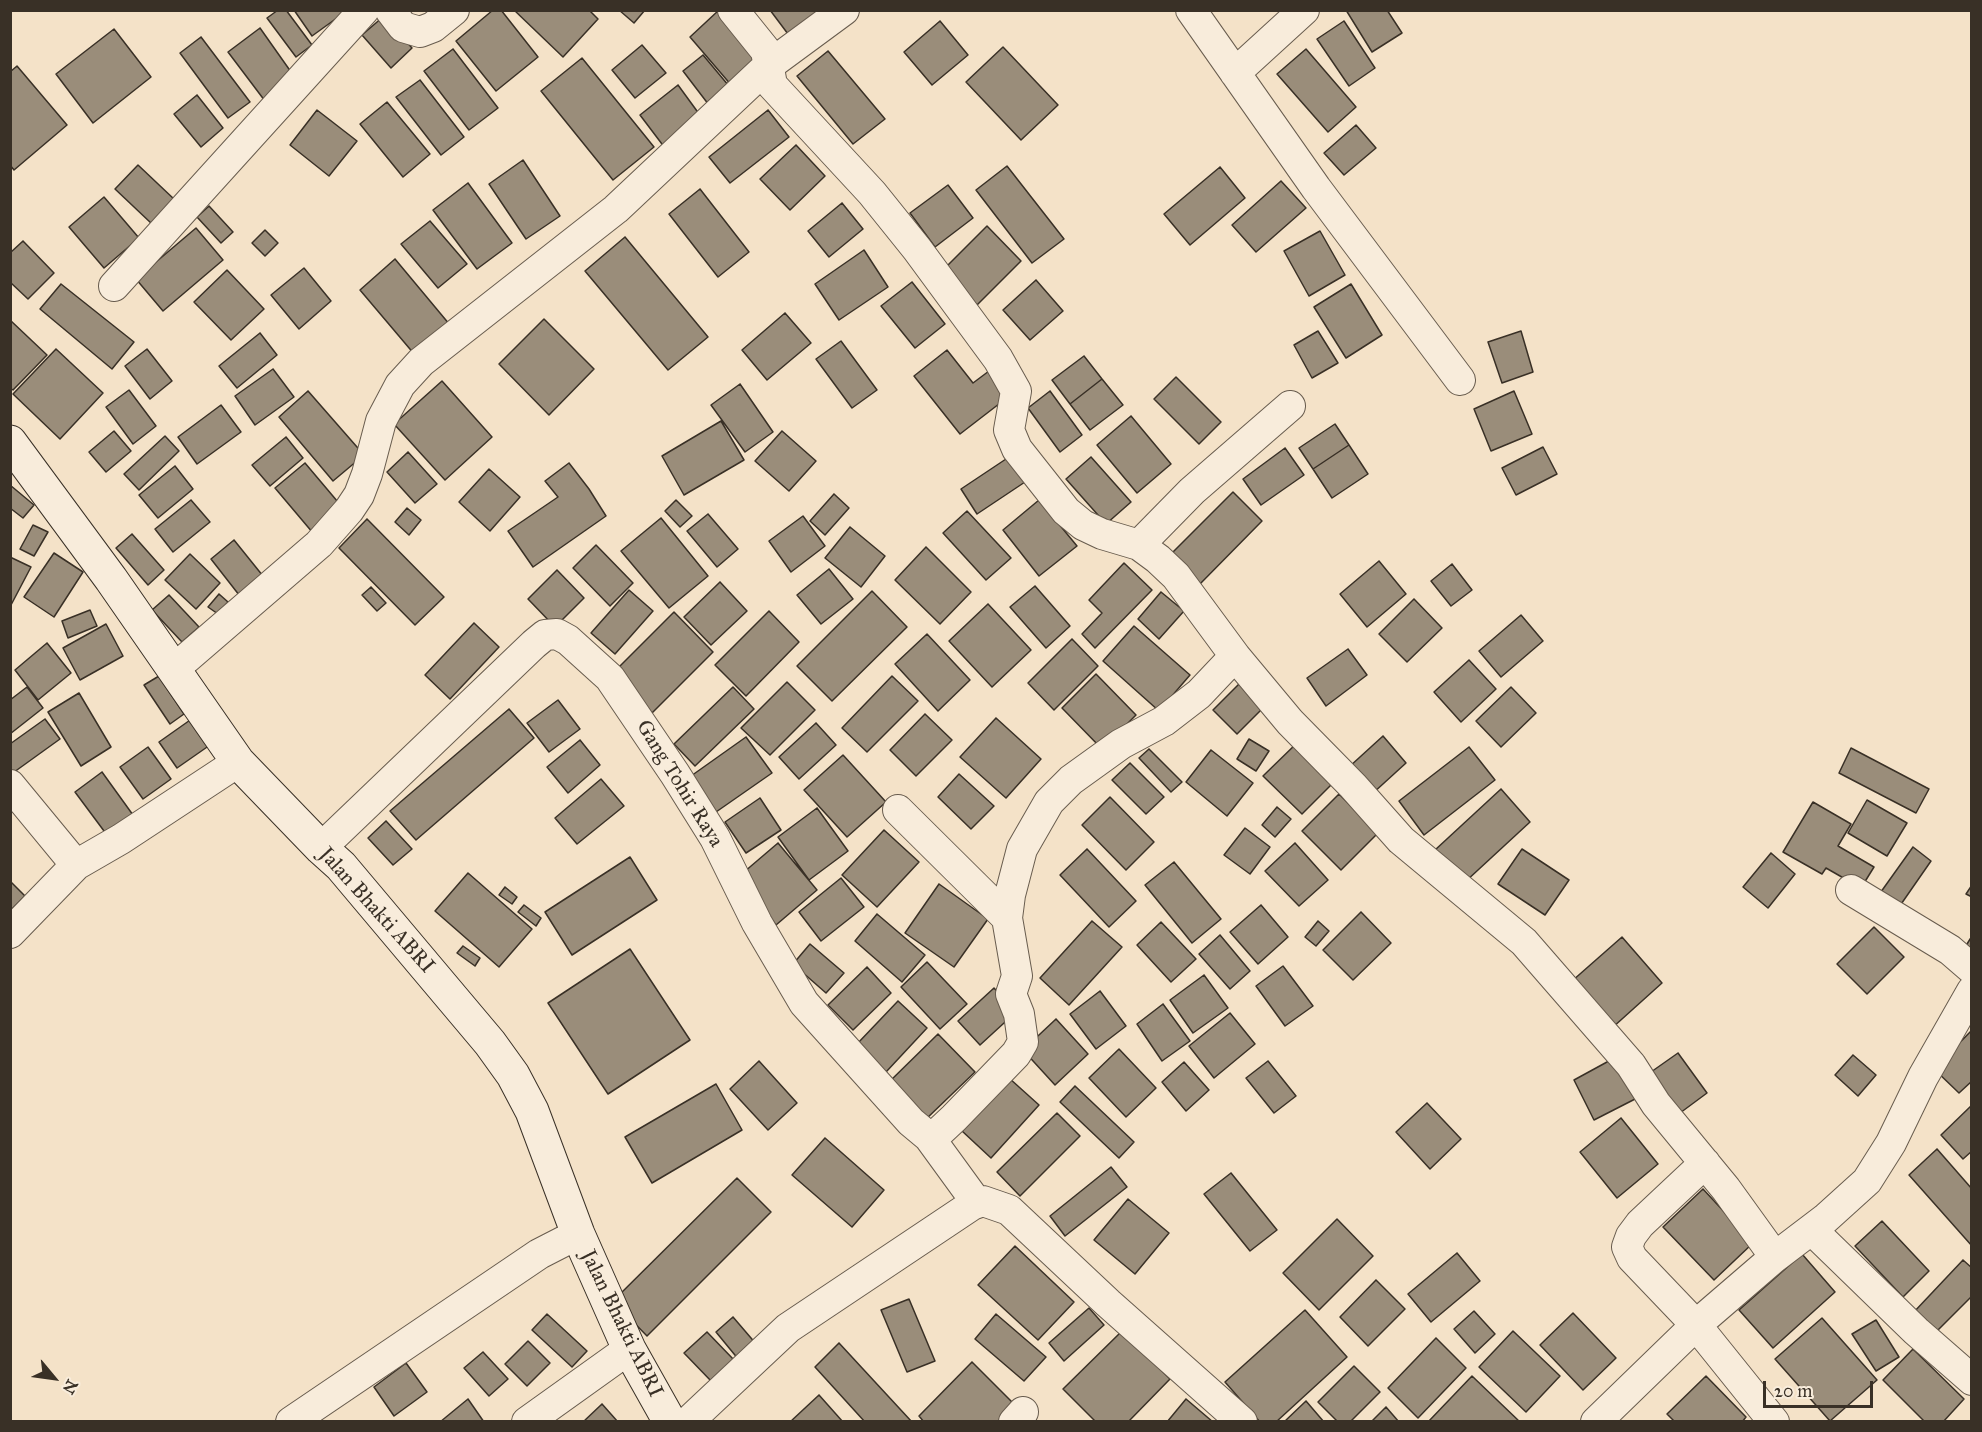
<!DOCTYPE html>
<html>
<head>
<meta charset="utf-8">
<style>
	body { margin:0 }
	#map { position:relative; width:1982px; height:1432px; overflow:hidden; background:#f4e2c8; font-family:"IM FELL Great Primer",serif }
	canvas { display:block }
	.frame { position:absolute; inset:0; border:12px solid #393026; pointer-events:none }
	.north { position:absolute; left:24px; top:1348px; width:60px; height:60px; -webkit-text-stroke:4px #f8ecdb; paint-order:stroke; rotate:119deg; font-size:16px; font-weight:700; line-height:24px; text-align:center; color:#393026 }
	.north::after { content:''; display:block; margin:auto; width:21px; height:27px; background:#393026; clip-path:polygon(50% 0,100% 100%,50% 72%,0 100%) }
	.scale { position:absolute; left:1763px; top:1381px; width:110px; height:27px; box-sizing:border-box; border:3px solid #393026; border-top:0; padding-left:8px; font-size:18px; line-height:21px; white-space:nowrap; color:#393026; -webkit-text-stroke:4px #f8ecdb; paint-order:stroke }
</style>
</head>
<body>
<div id="map">
<canvas width="1982" height="1432"></canvas>
<div class="frame"></div>
<div class="north">N</div>
<div class="scale">20 m</div>
</div>
<script>
const g = document.querySelector('canvas').getContext('2d');
g.lineJoin = 'round';
function paint(path, color) { g.fillStyle = color; g.fill(path, 'evenodd'); }
const shape = rows => new Path2D(rows.map(r => 'M' + r).join(''));
function trace(path, color, width, dash) { g.strokeStyle = color; g.lineWidth = width; g.lineCap = dash ? 'butt' : 'round'; g.setLineDash(dash || []); g.stroke(path); }
function drawText(font, color, halo, rows, align = 'center') {
  g.font = font + ' "IM FELL Great Primer",serif'; g.lineWidth = 4.5; g.setLineDash([]); g.textBaseline = 'middle'; g.strokeStyle = halo; g.fillStyle = color; for (const [text, x, y, turn = 0] of rows) {
    g.save(); g.translate(x, y); g.rotate((+turn || 0) * Math.PI / 180); g.textAlign = isNaN(turn) ? turn : align; if (halo) g.strokeText(text, 0, 0); g.fillText(text, 0, 0); g.restore();
  }
}
const building = shape([
	[278,10,286,10,312,45,296,57,267,18,278,10],
	[294,10,348,10,312,36,294,10],
	[493,10,501,10,538,57,496,91,456,41,493,10],
	[514,10,589,10,598,19,563,57,514,10],
	[619,10,645,10,634,23,619,10],
	[719,10,764,58,732,86,690,37,719,10],
	[770,10,816,10,817,12,788,34,770,10],
	[1346,10,1387,10,1402,33,1372,52,1346,10],
	[384,16,412,48,391,68,362,35,384,16],
	[940,21,968,55,932,85,904,52,940,21],
	[1344,21,1375,68,1349,86,1317,39,1344,21],
	[260,28,296,79,265,101,228,52,260,28],
	[114,29,151,77,93,123,56,74,114,29],
	[201,37,250,102,228,118,180,53,201,37],
	[642,45,666,73,635,98,612,70,642,45],
	[1003,47,1058,105,1021,140,966,82,1003,47],
	[453,49,498,108,469,130,424,71,453,49],
	[1306,49,1356,107,1328,132,1277,74,1306,49],
	[828,51,885,119,853,144,797,76,828,51],
	[703,55,734,92,712,109,683,71,703,55],
	[582,58,654,147,613,180,541,91,582,58],
	[17,66,67,125,14,170,10,165,10,72,17,66],
	[420,80,464,137,441,155,396,97,420,80],
	[678,85,705,122,668,152,640,115,678,85],
	[197,95,223,128,201,147,174,114,197,95],
	[387,102,430,154,403,177,360,124,387,102],
	[317,110,357,141,329,176,290,145,317,110],
	[768,110,789,137,730,183,709,157,768,110],
	[1356,125,1376,148,1344,175,1324,153,1356,125],
	[796,145,825,176,790,210,760,179,796,145],
	[523,160,560,216,526,239,489,184,523,160],
	[138,165,175,200,152,224,115,189,138,165],
	[1007,166,1064,239,1032,263,976,190,1007,166],
	[1220,167,1245,198,1190,245,1164,214,1220,167],
	[1281,181,1306,208,1256,252,1232,225,1281,181],
	[468,183,512,243,477,269,433,210,468,183],
	[948,185,973,218,935,247,910,213,948,185],
	[700,189,749,252,718,277,669,214,700,189],
	[104,197,139,238,104,268,69,227,104,197],
	[842,203,863,229,829,257,808,231,842,203],
	[209,206,233,232,221,243,197,217,209,206],
	[430,221,467,264,438,288,401,244,430,221],
	[987,226,1021,261,975,307,941,272,987,226],
	[196,228,223,260,163,311,136,279,196,228],
	[265,230,278,243,265,256,252,243,265,230],
	[1320,231,1345,275,1309,296,1284,251,1320,231],
	[625,237,708,337,668,370,585,271,625,237],
	[23,241,54,273,28,299,10,282,10,253,23,241],
	[864,250,888,287,839,320,815,284,864,250],
	[395,259,450,325,415,355,360,290,395,259],
	[304,268,331,301,299,329,271,295,304,268],
	[227,270,264,309,231,340,194,302,227,270],
	[1036,280,1063,311,1030,340,1003,310,1036,280],
	[912,282,945,324,915,348,881,306,912,282],
	[61,284,134,342,112,369,40,309,61,284],
	[1351,284,1382,335,1346,358,1314,307,1351,284],
	[785,313,811,343,767,380,742,350,785,313],
	[544,319,594,369,549,415,499,364,544,319],
	[10,320,47,355,13,390,10,388,10,320],
	[1318,331,1338,363,1312,378,1294,345,1318,331],
	[1521,331,1533,372,1502,383,1488,342,1521,331],
	[260,333,277,355,237,388,219,366,260,333],
	[841,341,877,390,852,408,816,359,841,341],
	[56,349,103,393,60,439,13,394,56,349],
	[147,349,172,381,150,399,125,366,147,349],
	[947,350,973,383,989,371,1008,397,960,434,914,376,947,350],
	[1084,356,1102,379,1070,404,1052,380,1084,356],
	[273,369,294,397,255,425,235,396,273,369],
	[1176,377,1221,422,1199,444,1154,399,1176,377],
	[1102,379,1123,405,1090,430,1070,404,1102,379],
	[442,381,492,437,445,480,394,424,442,381],
	[740,384,773,432,745,452,711,405,740,384],
	[129,390,156,426,133,444,106,407,129,390],
	[308,391,364,455,333,481,279,417,308,391],
	[1050,391,1082,435,1060,452,1028,408,1050,391],
	[1514,391,1532,434,1491,451,1474,409,1514,391],
	[221,405,241,432,197,464,178,437,221,405],
	[1131,416,1171,464,1137,493,1097,445,1131,416],
	[721,421,744,460,684,495,662,456,721,421],
	[1335,424,1349,445,1313,469,1299,448,1335,424],
	[114,431,131,451,106,472,89,452,114,431],
	[782,431,816,461,789,491,755,461,782,431],
	[165,436,179,451,139,490,124,474,165,436],
	[286,437,303,458,270,486,252,465,286,437],
	[1349,445,1368,474,1332,498,1313,469,1349,445],
	[1543,447,1557,474,1516,495,1502,468,1543,447],
	[1285,448,1304,475,1261,505,1243,479,1285,448],
	[408,452,437,484,415,503,387,472,408,452],
	[1009,457,1025,482,977,514,961,489,1009,457],
	[1091,457,1131,502,1106,524,1066,479,1091,457],
	[305,463,343,508,313,533,275,488,305,463],
	[569,463,589,489,606,516,533,567,508,531,558,497,545,481,569,463],
	[175,466,193,489,158,518,139,495,175,466],
	[489,469,520,497,490,531,459,502,489,469],
	[10,485,34,505,23,518,10,508,10,485],
	[1233,492,1262,521,1198,586,1169,556,1233,492],
	[834,494,849,508,825,535,810,521,834,494],
	[191,500,210,522,173,552,155,529,191,500],
	[676,500,692,516,680,527,665,511,676,500],
	[1039,500,1077,546,1039,576,1003,530,1039,500],
	[407,508,421,520,409,535,395,522,407,508],
	[967,511,1011,558,986,580,943,533,967,511],
	[708,514,738,549,717,567,687,531,708,514],
	[803,516,825,546,791,572,769,541,803,516],
	[661,518,708,576,669,608,621,551,661,518],
	[367,519,444,597,415,625,339,548,367,519],
	[33,525,48,532,34,556,20,549,33,525],
	[850,527,885,556,861,587,825,558,850,527],
	[132,534,164,570,148,585,116,548,132,534],
	[234,540,267,581,243,600,211,559,234,540],
	[596,545,633,583,610,606,573,568,596,545],
	[926,547,971,592,940,624,895,580,926,547],
	[54,553,83,572,54,617,24,597,54,553],
	[190,554,220,583,196,609,165,580,190,554],
	[10,557,31,567,11,605,10,604,10,557],
	[1379,561,1406,594,1367,627,1340,594,1379,561],
	[1124,563,1152,590,1095,648,1082,634,1102,613,1089,600,1124,563],
	[1452,564,1472,590,1451,606,1431,581,1452,564],
	[829,569,853,599,821,624,797,595,829,569],
	[557,570,584,598,555,627,528,599,557,570],
	[720,582,747,611,711,645,684,617,720,582],
	[1035,586,1070,626,1046,648,1010,607,1035,586],
	[371,587,386,603,377,611,362,595,371,587],
	[629,590,653,611,615,654,591,633,629,590],
	[872,591,907,627,832,701,797,666,872,591],
	[1161,592,1184,611,1159,639,1138,619,1161,592],
	[219,594,228,602,218,614,208,607,219,594],
	[169,595,199,627,182,642,152,610,169,595],
	[1414,599,1442,628,1407,662,1379,634,1414,599],
	[988,604,1031,650,992,687,949,641,988,604],
	[90,610,97,626,68,638,62,621,90,610],
	[769,611,799,642,746,696,715,665,769,611],
	[674,612,713,652,650,715,611,675,674,612],
	[1521,615,1543,641,1501,677,1479,651,1521,615],
	[474,623,499,647,450,699,425,675,474,623],
	[106,624,123,656,80,680,63,648,106,624],
	[1134,626,1190,675,1159,711,1103,661,1134,626],
	[927,634,970,680,938,711,895,664,927,634],
	[1072,639,1098,666,1054,710,1028,683,1072,639],
	[47,643,71,673,38,700,15,670,47,643],
	[1348,649,1367,675,1326,706,1307,678,1348,649],
	[1469,660,1496,689,1461,722,1434,692,1469,660],
	[1096,674,1136,715,1102,749,1062,708,1096,674],
	[159,676,184,714,170,724,144,685,159,676],
	[892,676,918,701,867,752,842,728,892,676],
	[787,682,815,710,770,755,741,728,787,682],
	[1241,682,1265,706,1237,734,1213,710,1241,682],
	[27,687,43,708,10,734,10,700,27,687],
	[733,687,754,709,695,766,674,744,733,687],
	[1511,687,1536,713,1501,747,1476,721,1511,687],
	[79,693,111,747,81,766,48,712,79,693],
	[558,700,580,729,549,752,527,723,558,700],
	[509,709,534,738,416,840,390,811,509,709],
	[925,714,952,740,916,776,890,750,925,714],
	[193,718,210,745,177,768,159,742,193,718],
	[996,718,1041,759,1006,798,960,757,996,718],
	[45,719,60,739,10,775,10,744,45,719],
	[816,723,836,745,799,779,779,757,816,723],
	[1383,736,1406,763,1372,794,1349,767,1383,736],
	[746,737,772,773,716,812,691,776,746,737],
	[1249,739,1269,751,1256,771,1237,759,1249,739],
	[580,740,600,765,568,793,547,767,580,740],
	[1300,740,1338,778,1302,814,1263,776,1300,740],
	[148,747,171,779,143,799,120,767,148,747],
	[1469,747,1495,780,1424,835,1399,801,1469,747],
	[1851,748,1929,789,1916,813,1839,773,1851,748],
	[1149,749,1182,782,1171,792,1139,758,1149,749],
	[1211,750,1253,783,1227,816,1186,782,1211,750],
	[843,755,886,802,847,837,804,790,843,755],
	[1130,763,1164,797,1146,814,1112,780,1130,763],
	[102,772,133,815,107,835,75,792,102,772],
	[959,774,994,806,971,829,938,797,959,774],
	[601,779,624,806,577,844,555,818,601,779],
	[1501,789,1530,822,1465,882,1435,850,1501,789],
	[1339,794,1378,833,1341,870,1302,831,1339,794],
	[1110,797,1154,842,1126,870,1082,825,1110,797],
	[760,798,781,830,746,853,725,822,760,798],
	[1867,800,1907,823,1887,856,1848,833,1867,800],
	[1813,802,1851,824,1838,846,1874,867,1861,888,1826,868,1822,874,1783,852,1813,802],
	[1277,807,1291,819,1275,837,1262,825,1277,807],
	[817,808,848,851,809,880,778,837,817,808],
	[386,821,412,849,393,865,368,838,386,821],
	[1245,828,1270,847,1250,874,1224,855,1245,828],
	[884,830,919,862,877,907,842,875,884,830],
	[778,843,817,890,776,925,737,878,778,843],
	[1295,843,1328,880,1299,906,1265,871,1295,843],
	[1913,847,1931,861,1897,910,1878,896,1913,847],
	[1087,849,1136,901,1109,927,1060,875,1087,849],
	[1522,849,1569,880,1545,915,1498,884,1522,849],
	[1771,853,1795,874,1768,908,1743,887,1771,853],
	[630,857,657,900,572,955,545,912,630,857],
	[1174,862,1221,919,1192,943,1145,885,1174,862],
	[468,873,532,929,499,967,435,911,468,873],
	[841,878,864,907,821,941,799,912,841,878],
	[10,881,25,896,10,911,10,881],
	[939,884,988,919,954,967,905,933,939,884],
	[1972,885,1972,897,1966,894,1972,885],
	[505,887,517,897,512,904,499,895,505,887],
	[524,905,541,918,536,926,518,912,524,905],
	[1261,905,1288,937,1258,964,1230,932,1261,905],
	[1361,912,1391,943,1353,980,1323,950,1361,912],
	[877,914,925,955,902,982,855,941,877,914],
	[1092,921,1122,947,1069,1005,1040,978,1092,921],
	[1318,921,1329,931,1316,946,1305,937,1318,921],
	[1161,922,1196,959,1171,982,1137,945,1161,922],
	[1874,927,1904,957,1867,994,1837,964,1874,927],
	[1220,935,1250,971,1230,989,1199,954,1220,935],
	[1972,936,1972,957,1962,952,1972,936],
	[1622,937,1662,983,1612,1028,1572,981,1622,937],
	[810,944,844,973,826,993,793,964,810,944],
	[463,946,480,958,475,966,457,953,463,946],
	[630,949,690,1040,608,1094,548,1003,630,949],
	[927,962,967,1004,940,1029,901,987,927,962],
	[1283,966,1313,1006,1285,1026,1256,986,1283,966],
	[867,967,891,993,853,1030,828,1005,867,967],
	[1204,975,1228,1008,1193,1033,1170,1000,1204,975],
	[994,988,1016,1012,980,1045,958,1021,994,988],
	[1100,991,1126,1026,1096,1049,1070,1014,1100,991],
	[898,1001,927,1028,886,1072,857,1044,898,1001],
	[1163,1004,1190,1041,1162,1061,1137,1024,1163,1004],
	[1230,1013,1255,1044,1214,1078,1189,1046,1230,1013],
	[1056,1019,1088,1054,1055,1085,1023,1050,1056,1019],
	[1972,1030,1972,1081,1959,1093,1934,1069,1972,1030],
	[938,1034,975,1072,924,1121,887,1084,938,1034],
	[1119,1049,1156,1088,1126,1117,1089,1078,1119,1049],
	[1678,1053,1707,1093,1680,1113,1651,1072,1678,1053],
	[1853,1055,1876,1075,1858,1096,1835,1075,1853,1055],
	[1618,1056,1639,1097,1594,1120,1574,1080,1618,1056],
	[759,1061,797,1103,768,1130,730,1089,759,1061],
	[1268,1061,1296,1096,1274,1113,1246,1078,1268,1061],
	[1184,1062,1209,1090,1186,1111,1162,1082,1184,1062],
	[1009,1078,1039,1105,991,1158,962,1131,1009,1078],
	[716,1084,742,1130,652,1183,625,1137,716,1084],
	[1075,1086,1134,1142,1119,1158,1060,1102,1075,1086],
	[1427,1103,1461,1139,1430,1169,1396,1132,1427,1103],
	[1972,1105,1972,1151,1963,1159,1941,1135,1972,1105],
	[1057,1113,1080,1136,1020,1196,997,1172,1057,1113],
	[1621,1118,1658,1164,1617,1198,1580,1152,1621,1118],
	[825,1138,884,1190,852,1227,792,1175,825,1138],
	[1937,1149,1972,1189,1972,1246,1909,1175,1937,1149],
	[1111,1167,1127,1187,1065,1236,1050,1216,1111,1167],
	[1231,1173,1277,1230,1250,1251,1204,1194,1231,1173],
	[737,1178,771,1212,647,1336,613,1301,737,1178],
	[1703,1189,1753,1243,1714,1280,1663,1227,1703,1189],
	[1128,1199,1169,1233,1135,1274,1094,1240,1128,1199],
	[1337,1219,1373,1256,1319,1310,1283,1273,1337,1219],
	[1882,1221,1929,1271,1903,1297,1855,1246,1882,1221],
	[1015,1246,1074,1302,1038,1340,978,1285,1015,1246],
	[1457,1253,1480,1281,1431,1322,1408,1294,1457,1253],
	[1802,1254,1835,1292,1773,1348,1739,1310,1802,1254],
	[1963,1260,1972,1268,1972,1296,1934,1334,1913,1313,1963,1260],
	[1376,1280,1405,1309,1368,1346,1340,1317,1376,1280],
	[909,1299,935,1361,907,1372,881,1310,909,1299],
	[1089,1308,1104,1325,1064,1361,1049,1343,1089,1308],
	[1305,1310,1347,1357,1276,1422,1260,1422,1225,1382,1305,1310],
	[1474,1311,1495,1334,1475,1353,1454,1329,1474,1311],
	[1573,1313,1616,1358,1583,1390,1540,1345,1573,1313],
	[547,1314,587,1351,572,1367,532,1330,547,1314],
	[996,1314,1046,1357,1024,1381,975,1339,996,1314],
	[733,1317,757,1345,739,1360,716,1332,733,1317],
	[1822,1318,1877,1380,1830,1421,1775,1359,1822,1318],
	[1876,1320,1899,1357,1876,1371,1852,1334,1876,1320],
	[1122,1331,1170,1379,1128,1422,1096,1422,1063,1389,1122,1331],
	[1513,1331,1560,1376,1526,1412,1479,1367,1513,1331],
	[707,1332,735,1361,712,1382,684,1353,707,1332],
	[1436,1338,1466,1368,1418,1418,1388,1388,1436,1338],
	[528,1341,550,1363,527,1386,505,1364,528,1341],
	[839,1343,912,1422,865,1422,815,1367,839,1343],
	[1913,1349,1964,1399,1943,1422,1925,1422,1883,1380,1913,1349],
	[483,1352,508,1379,489,1396,464,1368,483,1352],
	[972,1362,1016,1406,1001,1422,924,1422,919,1416,972,1362],
	[406,1363,427,1392,394,1416,374,1387,406,1363],
	[1354,1366,1380,1392,1350,1422,1338,1422,1318,1402,1354,1366],
	[1472,1376,1520,1422,1428,1422,1472,1376],
	[1706,1376,1746,1417,1742,1422,1675,1422,1667,1414,1706,1376],
	[819,1395,843,1422,790,1422,819,1395],
	[468,1399,484,1422,440,1422,468,1399],
	[1186,1399,1213,1422,1167,1422,1186,1399],
	[1306,1401,1324,1422,1284,1422,1306,1401],
	[602,1404,618,1422,583,1422,602,1404],
	[1386,1407,1399,1422,1371,1422,1386,1407]
]);
paint(building, '#9a8d7a');
trace(building, '#393026', 1.5);
const street = shape([
	[390,10,403,27,420,32,433,27,454,10],
	[733,10,766,51,772,85,872,193,917,249,998,359,1016,391,1009,430,1017,449,1066,511,1083,525,1102,534,1139,545,1158,559,1176,576,1235,656,1290,722,1353,786,1401,840,1524,942,1631,1065,1656,1104,1726,1189,1775,1257],
	[1191,10,1316,188,1460,380],
	[1235,73,1304,10],
	[114,286,364,10],
	[1139,545,1192,491,1290,406],
	[174,669,319,544,349,510,359,495,367,474,381,421,400,385,421,362,616,209,768,66,844,10],
	[10,785,76,865],
	[898,810,1007,918],
	[321,848,534,644,545,635,557,634,568,640,610,678,675,774,715,838,757,923,804,1003,911,1122,929,1137,977,1203],
	[1851,890,1950,950,1972,969],
	[10,933,76,865,121,839,238,762],
	[929,1137,938,1133,954,1118,1016,1054,1023,1042,1019,1014,1011,994,1017,976,1007,918,1010,895,1022,849,1049,802,1071,780,1121,744,1164,721,1199,694,1235,656],
	[1705,1163,1640,1224,1631,1236,1627,1247,1632,1258,1696,1325,1774,1422],
	[1812,1230,1916,1331,1972,1380],
	[291,1422,539,1254,578,1234],
	[527,1422,629,1349],
	[688,1422,788,1328,972,1205,983,1201,1009,1210,1108,1303,1242,1422],
	[1014,1422,1023,1412],
	[1596,1422,1696,1325,1775,1257,1825,1219,1867,1181,1891,1143,1923,1077,1972,991]
]);
const secondary = shape([
	[10,442,111,579,238,762,321,848,341,866,490,1043,513,1075,532,1111,578,1234,629,1349,670,1422]
]);
trace(street, '#685c4e', 32);
trace(secondary, '#393026', 35);
trace(street, '#f8ecdb', 30);
trace(secondary, '#f8ecdb', 33);
drawText('21px', '#393026', '#f8ecdb', [
	["Gang Tohir Raya",679,784,58],
	["Jalan Bhakti ABRI",376,911,48],
	["Jalan Bhakti ABRI",621,1324,64]
]);
</script>
</body>
</html>
